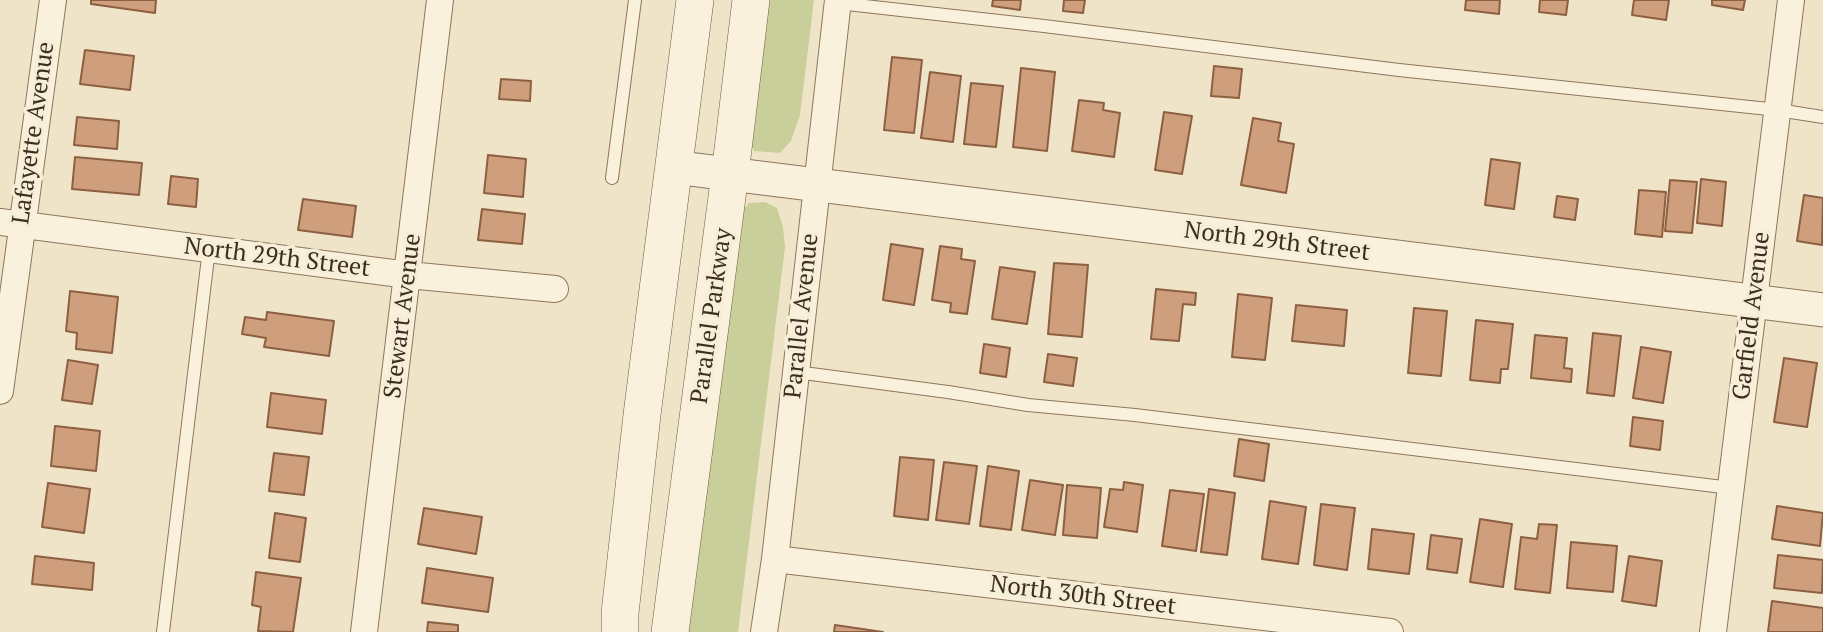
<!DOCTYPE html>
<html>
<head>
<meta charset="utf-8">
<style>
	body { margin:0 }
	canvas { display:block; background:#f0e4c8 }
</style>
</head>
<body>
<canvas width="1823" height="632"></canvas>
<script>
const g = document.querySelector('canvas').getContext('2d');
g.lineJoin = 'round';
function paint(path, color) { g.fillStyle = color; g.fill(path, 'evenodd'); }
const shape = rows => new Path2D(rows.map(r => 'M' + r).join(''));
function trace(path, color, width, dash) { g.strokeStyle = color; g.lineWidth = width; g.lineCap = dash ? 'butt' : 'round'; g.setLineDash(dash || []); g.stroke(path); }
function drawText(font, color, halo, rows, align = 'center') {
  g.font = font + ' "PT Serif",serif'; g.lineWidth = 7; g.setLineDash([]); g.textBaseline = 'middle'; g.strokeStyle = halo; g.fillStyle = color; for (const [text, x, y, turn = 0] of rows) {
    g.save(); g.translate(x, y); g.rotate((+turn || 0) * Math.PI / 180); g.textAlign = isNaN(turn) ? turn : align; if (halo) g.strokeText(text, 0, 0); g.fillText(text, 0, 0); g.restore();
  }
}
paint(shape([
	[762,0,814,0,800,115,791,141,780,153,754,151,748,138],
	[765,202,777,208,783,227,785,247,738,632,686,632,737,217,749,203]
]), '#c9cf9b');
const building = shape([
	[91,0,156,0,155,13,91,4,91,0],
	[993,0,1021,0,1020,10,992,6,993,0],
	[1064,0,1085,0,1083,13,1063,11,1064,0],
	[1466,0,1500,0,1499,14,1465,10,1466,0],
	[1540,0,1568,0,1566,15,1539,12,1540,0],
	[1634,0,1669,0,1666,20,1632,15,1634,0],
	[1712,0,1745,0,1743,10,1712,5,1712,0],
	[85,50,134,56,130,90,80,84,85,50],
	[892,57,922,60,914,133,884,130,892,57],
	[1214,66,1242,69,1239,98,1211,96,1214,66],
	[1021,68,1055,72,1047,151,1013,147,1021,68],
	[930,72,961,76,953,142,921,138,930,72],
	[501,79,531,81,530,101,499,99,501,79],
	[971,83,1003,86,996,147,964,144,971,83],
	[1079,100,1104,103,1103,110,1120,113,1114,157,1072,151,1079,100],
	[1164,112,1192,116,1182,174,1155,170,1164,112],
	[77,117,119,121,117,149,74,145,77,117],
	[1253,118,1281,123,1278,141,1294,144,1286,193,1241,185,1253,118],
	[488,155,526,159,523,197,484,193,488,155],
	[75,157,142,163,139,195,72,189,75,157],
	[1491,159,1520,163,1514,209,1485,205,1491,159],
	[171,176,198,179,196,207,168,204,171,176],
	[1701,179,1726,182,1722,226,1697,223,1701,179],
	[1670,180,1697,182,1692,233,1665,231,1670,180],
	[1639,190,1666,192,1662,237,1635,234,1639,190],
	[1804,195,1823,198,1822,245,1797,241,1804,195],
	[1557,196,1578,199,1575,220,1554,217,1557,196],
	[303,199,356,206,352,237,298,230,303,199],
	[482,209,525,214,522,244,478,240,482,209],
	[891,244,923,249,914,305,883,300,891,244],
	[940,246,962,249,961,259,975,261,967,314,950,312,951,303,932,300,940,246],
	[1054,263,1088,265,1082,337,1048,334,1054,263],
	[1000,267,1035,272,1027,324,992,319,1000,267],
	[1156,289,1196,293,1195,305,1183,304,1179,341,1151,339,1156,289],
	[70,291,118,297,112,353,76,349,77,333,66,331,70,291],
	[1238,294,1272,298,1265,360,1232,357,1238,294],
	[1296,305,1347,310,1344,346,1292,341,1296,305],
	[1414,308,1447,311,1441,376,1408,373,1414,308],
	[267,312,334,321,329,356,264,347,266,338,242,334,245,317,266,320,267,312],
	[1476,320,1513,324,1508,369,1501,369,1500,383,1470,380,1476,320],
	[1593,333,1621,336,1614,396,1587,393,1593,333],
	[1535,335,1567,338,1564,368,1572,369,1571,382,1531,378,1535,335],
	[984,344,1010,348,1006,377,980,373,984,344],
	[1641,347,1671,352,1663,403,1633,398,1641,347],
	[1048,354,1077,358,1073,386,1044,382,1048,354],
	[1784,358,1817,363,1807,427,1774,422,1784,358],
	[68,360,98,365,92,404,62,400,68,360],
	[271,393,326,400,322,434,267,427,271,393],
	[1633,417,1663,421,1660,450,1630,446,1633,417],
	[55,426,100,431,96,471,51,466,55,426],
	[1239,439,1269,444,1264,481,1234,476,1239,439],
	[274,453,309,457,304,495,269,491,274,453],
	[900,457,934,460,928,520,894,516,900,457],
	[944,462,977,466,969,524,936,520,944,462],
	[988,466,1019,471,1011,530,980,526,988,466],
	[1030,480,1063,485,1055,535,1022,530,1030,480],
	[1124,482,1143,485,1137,532,1104,527,1110,489,1123,490,1124,482],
	[48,483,90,489,84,533,42,527,48,483],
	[1067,485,1101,488,1097,538,1063,535,1067,485],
	[1209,489,1235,493,1227,555,1201,552,1209,489],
	[1170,490,1204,494,1196,551,1162,546,1170,490],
	[1270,501,1306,507,1298,564,1262,559,1270,501],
	[1321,504,1355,508,1347,570,1314,565,1321,504],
	[1777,506,1823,513,1820,546,1772,539,1777,506],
	[424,508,482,517,476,554,418,544,424,508],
	[275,513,306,518,300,562,269,558,275,513],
	[1480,519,1512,524,1503,587,1470,582,1480,519],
	[1539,524,1557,525,1550,593,1515,589,1521,537,1537,539,1539,524],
	[1372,529,1414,534,1409,574,1368,569,1372,529],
	[1431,535,1462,539,1457,573,1427,569,1431,535],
	[1571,542,1617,546,1613,592,1567,588,1571,542],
	[1778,555,1823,560,1822,593,1774,588,1778,555],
	[35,556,94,563,92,590,32,584,35,556],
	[1629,556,1662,561,1656,606,1622,601,1629,556],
	[427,568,493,578,488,612,422,603,427,568],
	[256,572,301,578,293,632,258,631,261,607,252,605,256,572],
	[1772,601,1823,608,1823,632,1768,632,1772,601],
	[428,622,458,625,458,632,427,632,428,622],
	[835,625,883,632,834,632,835,625]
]);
paint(building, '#cf9f7d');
trace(building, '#8d5f41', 2);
const service = shape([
	[838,3,1044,26,1399,70,1778,110,1823,117],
	[612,178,635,0],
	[796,372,948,392,1028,405,1135,415,1731,488],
	[163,632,209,249]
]);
const minor = shape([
	[0,222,408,275,555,289],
	[0,391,53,0],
	[775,559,1390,632],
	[364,632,440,0],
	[764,632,775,559,838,0],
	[1713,632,1791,0]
]);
const tertiary = shape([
	[673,167,1823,310]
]);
const secondary = shape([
	[620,632,620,613,642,415,695,0],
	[670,632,730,174,751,0]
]);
trace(service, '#8d765c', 14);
trace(minor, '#8d765c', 28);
trace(tertiary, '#8d765c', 35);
trace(secondary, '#6f573f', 38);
trace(service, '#faf1dc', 12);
trace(minor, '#faf1dc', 26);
trace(tertiary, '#faf1dc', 33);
trace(secondary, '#faf1dc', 37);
drawText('24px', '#3d2e20', '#f7eed8', [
	["Lafayette Avenue",34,133,-82],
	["North 29th Street",1277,242,7],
	["North 29th Street",277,258,7],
	["Stewart Avenue",403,316,-83],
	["Parallel Parkway",712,316,-82],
	["Parallel Avenue",802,316,-84],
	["Garfield Avenue",1752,316,-83],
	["North 30th Street",1083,596,7]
]);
</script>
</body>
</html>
